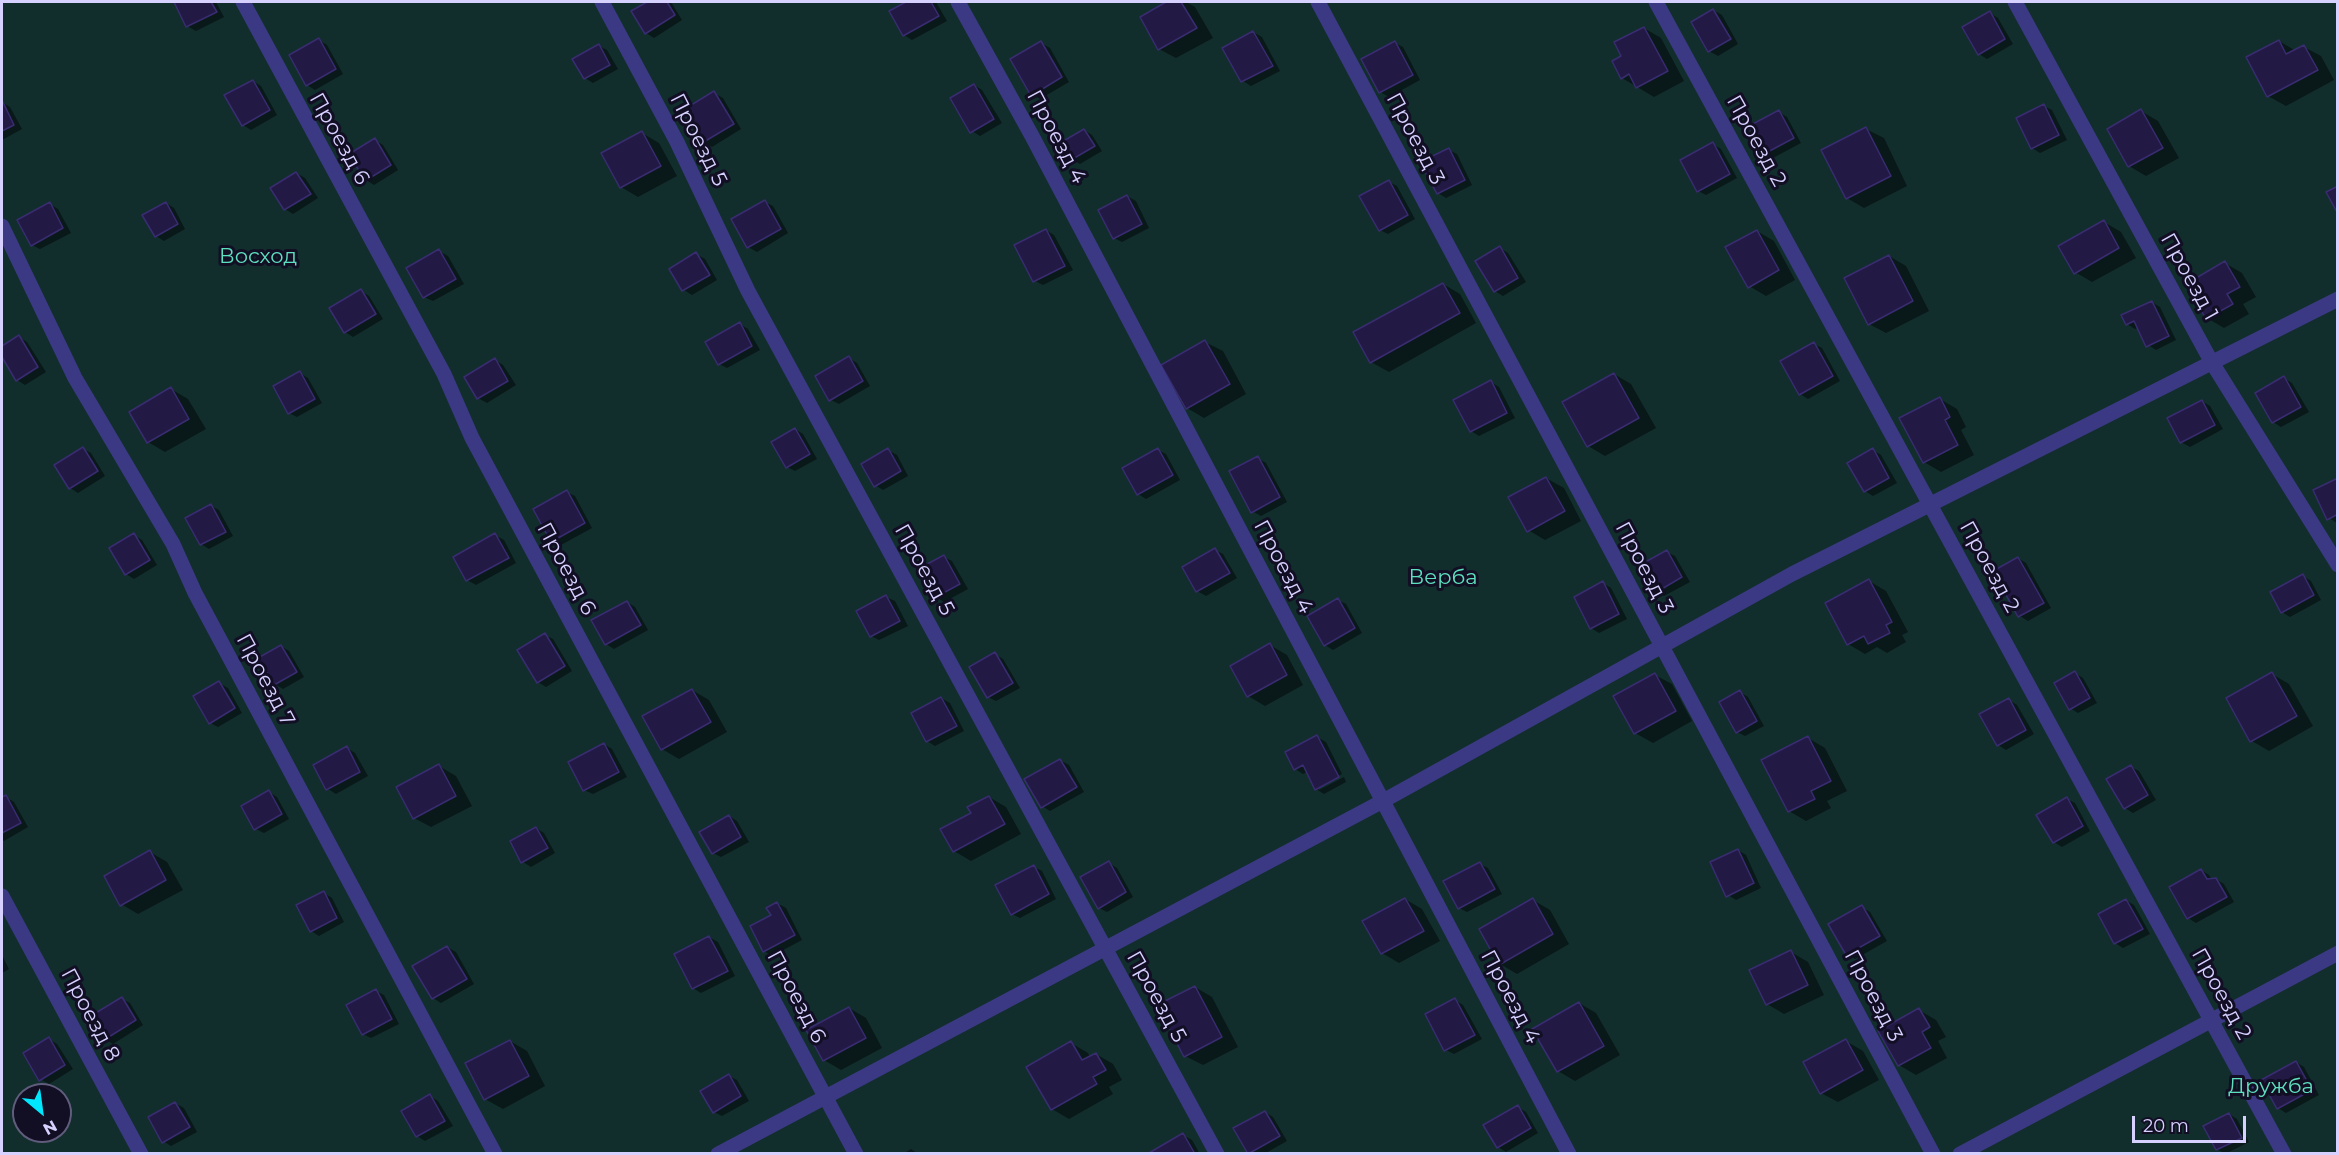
<!DOCTYPE html>
<html>
<head>
<meta charset="utf-8">
<style>
	body { margin:0 }
	#map { position:relative; width:2339px; height:1155px; overflow:hidden; background:#120e24; font-family:Montserrat,sans-serif }
	canvas { display:block }
	.frame { position:absolute; inset:0; border:3px solid #d6d1ff; pointer-events:none }
	.north { position:absolute; left:12px; top:1083px; width:60px; height:60px; box-sizing:border-box; background:#120e24; border:2px solid #605c7c; border-radius:50%; rotate:151deg; font-size:16px; font-weight:700; line-height:24px; text-align:center; color:#d6d1ff }
	.north::after { content:''; display:block; margin:auto; width:21px; height:27px; background:#00e6fc; clip-path:polygon(50% 0,100% 100%,50% 72%,0 100%) }
	.scale { position:absolute; left:2132px; top:1116px; width:114px; height:27px; box-sizing:border-box; border:3px solid #d6d1ff; border-top:0; padding-left:8px; font-size:18px; line-height:21px; white-space:nowrap; color:#d6d1ff; -webkit-text-stroke:4px #120e24; paint-order:stroke }
</style>
</head>
<body>
<div id="map">
<canvas width="2339" height="1155"></canvas>
<div class="frame"></div>
<div class="north">N</div>
<div class="scale">20 m</div>
</div>
<script>
const g = document.querySelector('canvas').getContext('2d');
g.lineJoin = 'round';
function paint(path, color) { g.fillStyle = color; g.fill(path, 'evenodd'); }
const shape = rows => new Path2D(rows.map(r => 'M' + r).join(''));
function trace(path, color, width, dash) { g.strokeStyle = color; g.lineWidth = width; g.lineCap = dash ? 'butt' : 'round'; g.setLineDash(dash || []); g.stroke(path); }
function drawText(font, color, halo, rows, align = 'center') {
  g.font = font + ' Montserrat,sans-serif'; g.lineWidth = 6; g.setLineDash([]); g.textBaseline = 'middle'; g.strokeStyle = halo; g.fillStyle = color; for (const [text, x, y, turn = 0] of rows) {
    g.save(); g.translate(x, y); g.rotate((+turn || 0) * Math.PI / 180); g.textAlign = isNaN(turn) ? turn : align; if (halo) g.strokeText(text, 0, 0); g.fillText(text, 0, 0); g.restore();
  }
}
paint(shape([
	[2,2,2337,2,2337,1153,2,1154],
	[24,1095,60,1095,60,1131,24,1131]
]), '#112e2d');
paint(shape([
	[175,2,216,2,224,17,196,31,187,26],
	[649,2,671,2,682,20,654,38,646,33,633,12],
	[909,2,936,2,947,21,912,40,904,35,891,12],
	[1169,2,1186,2,1195,7,1213,38,1176,58,1159,49,1142,17],
	[1713,10,1722,15,1738,44,1718,56,1709,51,1693,22],
	[1990,13,1998,18,2013,44,1987,59,1979,54],
	[1644,28,1661,38,1684,81,1654,97,1622,78],
	[1253,32,1262,37,1280,71,1251,86,1243,81,1224,48],
	[319,40,327,45,343,74,315,90,307,85],
	[2279,41,2296,51,2304,47,2321,56,2334,80,2286,106,2268,96],
	[1041,43,1050,48,1069,82,1040,99,1032,94],
	[1395,43,1403,47,1420,80,1389,97,1380,92],
	[599,46,607,50,618,69,593,83,585,78],
	[253,81,261,86,277,115,251,130,243,125],
	[974,85,982,90,1002,123,980,136,972,131],
	[714,93,723,98,741,129,712,147,703,142],
	[2,102,10,107,22,129,2,140],
	[2044,106,2052,110,2067,140,2040,153,2032,148],
	[2141,111,2158,121,2179,158,2146,176,2129,166,2109,129],
	[1779,112,1787,117,1801,143,1773,158,1765,153],
	[1866,129,1884,138,1907,186,1864,208,1847,198],
	[1084,130,1092,135,1102,151,1080,164,1072,159],
	[642,133,659,143,677,176,638,197,621,187],
	[375,140,383,145,398,170,374,185,366,180],
	[1713,144,1721,149,1737,178,1706,195,1698,191],
	[1449,150,1457,154,1472,185,1446,198,1438,193],
	[296,173,305,178,318,198,293,214,285,209,272,189],
	[1389,182,1397,186,1415,219,1388,234,1380,230],
	[1127,196,1136,201,1149,228,1122,242,1114,238],
	[765,202,773,206,788,233,757,252,748,247],
	[166,203,174,208,185,229,164,241,156,236],
	[50,204,58,209,71,233,40,249,32,245],
	[2104,222,2121,232,2136,258,2092,282,2075,272],
	[1046,230,1054,235,1073,270,1043,285,1035,281],
	[1757,231,1774,241,1795,280,1766,296,1749,286],
	[1500,248,1508,253,1526,282,1503,296,1495,291],
	[439,251,448,256,464,284,433,301,424,297],
	[696,254,705,259,717,280,692,295,684,290,671,269],
	[1889,256,1906,266,1929,311,1886,333,1869,324],
	[2225,263,2242,273,2256,297,2243,304,2249,314,2224,328,2207,318],
	[1443,284,1460,294,1476,323,1389,372,1371,362],
	[361,291,369,296,383,319,353,337,345,332],
	[2152,302,2160,307,2176,340,2156,350,2148,345,2139,327,2135,329,2127,324],
	[740,324,748,329,760,350,727,368,719,364],
	[19,337,27,342,46,372,25,385,17,380,2,355,2,348],
	[1205,342,1223,351,1246,394,1204,418,1187,408],
	[1814,344,1822,348,1840,381,1808,399,1800,394],
	[849,358,857,363,870,386,839,404,831,400],
	[495,360,503,365,516,385,487,403,478,398],
	[300,373,308,378,322,403,297,417,289,413],
	[1614,374,1631,384,1656,428,1605,456,1588,446],
	[2284,378,2292,383,2309,412,2281,427,2273,422],
	[1491,382,1499,387,1515,418,1479,436,1471,431],
	[171,389,188,399,206,429,165,452,148,442,131,413],
	[1940,399,1957,409,1966,427,1961,430,1974,455,1941,472,1924,462],
	[2202,401,2210,406,2223,429,2190,447,2181,442],
	[795,429,803,434,817,459,795,471,787,467],
	[83,449,91,453,105,476,78,493,70,488],
	[888,450,897,455,908,476,883,490,875,485],
	[1158,450,1166,454,1180,480,1146,499,1138,494],
	[1873,450,1881,455,1897,483,1873,496,1865,491],
	[1258,458,1266,463,1287,502,1261,516,1252,511],
	[1546,478,1564,488,1581,521,1545,540,1528,530],
	[2338,480,2338,523,2337,523,2329,518],
	[567,492,575,496,592,528,561,545,553,541],
	[211,506,219,510,233,536,209,549,201,544],
	[134,535,142,540,157,565,134,579,126,574],
	[495,535,504,540,516,563,476,585,467,580,455,557],
	[1215,550,1223,554,1237,578,1206,596,1197,591],
	[1667,552,1675,556,1690,582,1664,596,1656,592],
	[944,557,952,561,968,589,944,602,936,597],
	[2018,558,2026,563,2051,608,2028,621,2020,616],
	[2303,576,2311,581,2321,600,2290,617,2282,612],
	[1869,581,1886,591,1908,632,1902,635,1906,642,1887,653,1877,647,1865,654,1848,644],
	[1603,583,1611,588,1627,619,1599,633,1591,628],
	[886,597,895,601,908,626,879,640,871,636],
	[1338,600,1346,604,1362,633,1333,650,1325,645],
	[627,602,635,607,648,630,614,649,606,644],
	[545,635,553,639,572,671,546,687,538,682],
	[1270,645,1287,655,1303,685,1265,706,1248,696],
	[281,646,289,651,304,677,283,689,275,684],
	[995,654,1003,659,1020,688,996,701,988,697],
	[2075,673,2083,678,2097,703,2078,713,2070,708],
	[2272,674,2289,684,2313,726,2269,751,2252,741],
	[1655,675,1672,684,1692,721,1653,743,1635,733],
	[219,683,228,688,242,713,218,727,210,723],
	[692,690,709,700,727,732,679,759,662,749],
	[1740,692,1748,697,1764,726,1745,736,1737,732],
	[941,698,950,703,964,731,935,746,927,741],
	[2009,700,2017,705,2034,734,2006,750,1998,745],
	[1317,737,1326,742,1342,774,1319,786,1319,790,1344,777,1346,782,1324,794,1316,789,1307,772,1303,774,1295,769],
	[1808,738,1825,748,1847,791,1827,801,1831,808,1806,821,1789,811],
	[604,744,612,749,627,777,593,794,584,790],
	[347,748,355,753,368,776,336,794,328,789],
	[1060,760,1069,765,1084,792,1050,811,1042,806],
	[439,766,456,776,472,806,431,827,414,818],
	[2131,767,2139,771,2156,800,2133,813,2125,808],
	[269,792,277,797,289,819,264,833,256,829],
	[6,797,14,802,28,827,4,841,2,839,2,799],
	[989,797,1006,807,1021,834,971,861,954,851,973,814],
	[2067,799,2075,803,2090,831,2062,847,2054,842],
	[729,816,737,821,749,842,721,857,713,853],
	[536,828,544,833,555,853,531,867,523,862],
	[1738,850,1746,855,1761,888,1736,900,1728,895],
	[150,852,167,862,183,890,138,914,121,904],
	[1109,863,1117,868,1133,897,1107,912,1099,908],
	[1480,864,1488,868,1502,894,1467,912,1459,908],
	[1034,867,1042,871,1056,899,1020,918,1012,914],
	[2201,870,2209,875,2212,880,2216,879,2224,884,2234,902,2196,923,2188,918],
	[324,893,332,898,344,922,319,936,311,931],
	[1405,899,1422,909,1440,941,1399,963,1382,953],
	[1533,900,1550,910,1569,944,1517,974,1500,964],
	[2126,900,2134,905,2150,934,2123,948,2115,943],
	[777,903,786,908,802,940,772,956,764,951],
	[1862,907,1870,912,1887,941,1855,959,1847,954],
	[709,937,718,942,735,976,701,993,693,988],
	[447,947,456,952,474,984,441,1003,433,998],
	[1791,952,1808,962,1824,995,1784,1014,1767,1004],
	[2,955,9,969,2,973],
	[1195,987,1212,997,1238,1047,1203,1065,1185,1056],
	[376,991,384,995,399,1024,371,1038,363,1034],
	[122,999,130,1003,143,1025,113,1044,105,1039],
	[1455,1000,1463,1005,1482,1039,1454,1054,1446,1050],
	[1579,1003,1596,1013,1620,1055,1575,1081,1558,1071],
	[849,1008,866,1018,882,1048,841,1070,824,1060],
	[1919,1010,1936,1020,1946,1037,1938,1041,1947,1058,1916,1075,1899,1065],
	[49,1039,57,1044,73,1069,49,1084,40,1079],
	[510,1041,527,1051,545,1086,503,1109,485,1099],
	[1846,1041,1863,1051,1879,1080,1838,1102,1821,1093],
	[1071,1043,1088,1053,1090,1057,1096,1054,1113,1064,1122,1080,1109,1087,1113,1094,1069,1119,1052,1109],
	[2296,1062,2304,1067,2319,1095,2286,1113,2278,1108],
	[729,1076,737,1080,749,1101,722,1116,714,1112],
	[430,1096,438,1101,453,1126,425,1141,417,1136],
	[175,1103,184,1108,197,1132,171,1146,163,1141],
	[1518,1107,1526,1112,1538,1133,1506,1152,1498,1147],
	[1265,1112,1273,1117,1287,1141,1264,1154,1251,1154,1249,1152],
	[2229,1114,2237,1119,2249,1142,2225,1154,2217,1149],
	[1183,1135,1192,1140,1200,1154,1152,1154],
	[911,1149,918,1154,903,1154]
]), '#0007');
const building = shape([
	[174,2,211,2,217,12,186,27,174,2],
	[647,2,667,2,675,15,645,34,631,11,647,2],
	[906,2,931,2,939,16,903,36,889,11,906,2],
	[1166,2,1181,2,1197,28,1158,50,1140,17,1166,2],
	[1713,9,1731,39,1708,52,1691,22,1713,9],
	[1990,11,2005,39,1978,55,1962,27,1990,11],
	[1644,27,1668,71,1636,88,1629,74,1621,79,1612,61,1621,56,1614,42,1644,27],
	[1253,31,1273,66,1241,82,1222,48,1253,31],
	[319,38,336,69,306,86,289,55,319,38],
	[2279,40,2286,54,2304,45,2318,70,2267,97,2246,57,2279,40],
	[1041,41,1062,77,1031,96,1010,59,1041,41],
	[1395,41,1413,75,1379,93,1361,59,1395,41],
	[599,44,610,65,584,79,572,59,599,44],
	[253,80,270,110,242,126,224,95,253,80],
	[974,84,994,119,970,133,950,98,974,84],
	[714,91,734,124,702,143,683,110,714,91],
	[2,100,14,125,2,131,2,100],
	[2044,104,2059,135,2031,149,2016,118,2044,104],
	[2141,109,2163,148,2128,167,2107,129,2141,109],
	[1779,110,1794,138,1764,154,1749,126,1779,110],
	[1866,127,1891,176,1846,199,1821,150,1866,127],
	[1084,129,1095,146,1071,160,1060,143,1084,129],
	[642,131,661,166,620,188,601,153,642,131],
	[375,138,391,165,365,181,349,154,375,138],
	[1713,142,1730,174,1697,192,1680,160,1713,142],
	[1449,148,1465,180,1437,194,1420,162,1449,148],
	[296,172,311,194,284,210,270,188,296,172],
	[1389,180,1408,215,1379,231,1359,196,1389,180],
	[2338,186,2338,214,2326,192,2338,186],
	[1127,195,1142,224,1113,239,1098,210,1127,195],
	[765,200,781,229,747,248,731,219,765,200],
	[50,202,63,228,31,246,17,220,50,202],
	[166,202,178,224,155,237,142,215,166,202],
	[2104,220,2119,248,2074,274,2058,246,2104,220],
	[1046,229,1065,266,1033,282,1014,245,1046,229],
	[1757,230,1779,270,1748,288,1725,247,1757,230],
	[1500,246,1518,278,1494,292,1475,261,1500,246],
	[439,249,456,279,423,298,406,268,439,249],
	[696,252,710,275,682,291,669,269,696,252],
	[1889,255,1913,301,1868,325,1844,278,1889,255],
	[2225,261,2240,287,2227,294,2233,304,2206,319,2186,284,2225,261],
	[1443,283,1460,313,1370,363,1353,332,1443,283],
	[361,289,376,314,344,333,329,308,361,289],
	[2152,301,2169,336,2146,347,2134,321,2126,325,2121,315,2152,301],
	[740,322,752,346,718,365,705,342,740,322],
	[19,335,38,367,16,381,2,357,2,346,19,335],
	[1205,340,1230,384,1186,409,1161,365,1205,340],
	[1814,342,1833,376,1799,395,1780,361,1814,342],
	[849,356,863,381,829,401,815,376,849,356],
	[495,358,508,381,477,399,464,377,495,358],
	[300,371,315,399,288,414,273,386,300,371],
	[1614,373,1639,418,1587,447,1562,402,1614,373],
	[2284,376,2301,407,2272,423,2255,393,2284,376],
	[1491,380,1507,413,1470,432,1453,400,1491,380],
	[171,387,189,419,147,443,129,412,171,387],
	[1940,397,1950,417,1945,420,1958,445,1923,463,1899,418,1940,397],
	[2202,400,2215,425,2180,443,2167,418,2202,400],
	[795,428,810,454,786,468,771,442,795,428],
	[83,447,98,471,69,489,54,465,83,447],
	[888,448,901,471,874,487,861,464,888,448],
	[1158,448,1173,475,1137,495,1122,468,1158,448],
	[1873,448,1889,478,1864,492,1847,463,1873,448],
	[1258,456,1280,497,1251,513,1229,471,1258,456],
	[1546,477,1565,511,1527,532,1508,497,1546,477],
	[2338,478,2338,514,2327,520,2313,490,2338,478],
	[567,490,585,523,551,542,533,509,567,490],
	[211,504,226,532,200,545,185,518,211,504],
	[134,533,150,560,125,575,109,548,134,533],
	[495,533,509,558,466,581,453,557,495,533],
	[1215,548,1230,573,1196,592,1182,567,1215,548],
	[1667,550,1682,577,1655,593,1640,565,1667,550],
	[944,555,960,584,934,598,918,569,944,555],
	[2018,557,2044,603,2018,617,1993,571,2018,557],
	[2303,574,2314,595,2281,613,2270,592,2303,574],
	[1869,579,1892,622,1886,625,1890,633,1868,644,1864,636,1847,645,1825,603,1869,579],
	[1603,581,1619,614,1590,629,1574,597,1603,581],
	[886,595,900,621,870,637,856,611,886,595],
	[1338,598,1355,628,1324,646,1307,616,1338,598],
	[627,601,641,625,605,645,591,620,627,601],
	[545,633,565,666,537,683,517,650,545,633],
	[1270,643,1287,675,1247,697,1230,666,1270,643],
	[281,645,297,672,274,685,258,658,281,645],
	[995,652,1013,683,987,698,969,667,995,652],
	[2075,671,2090,698,2069,710,2054,683,2075,671],
	[2272,672,2297,716,2250,742,2226,698,2272,672],
	[1655,673,1676,711,1634,734,1613,696,1655,673],
	[219,681,235,708,209,724,193,696,219,681],
	[692,689,711,722,661,750,642,716,692,689],
	[1740,690,1757,721,1736,733,1719,702,1740,690],
	[941,697,957,726,926,742,911,713,941,697],
	[2009,698,2026,730,1997,746,1979,714,2009,698],
	[1317,735,1339,777,1315,790,1303,765,1294,770,1285,752,1317,735],
	[1808,736,1831,781,1811,791,1815,799,1788,812,1761,760,1808,736],
	[604,743,619,772,583,791,568,762,604,743],
	[347,746,360,772,326,790,313,765,347,746],
	[1060,759,1077,787,1041,808,1024,779,1060,759],
	[439,764,456,796,413,819,396,787,439,764],
	[2131,765,2148,795,2124,809,2106,779,2131,765],
	[269,790,282,814,254,830,241,806,269,790],
	[6,795,21,823,2,833,2,797,6,795],
	[989,796,1005,824,953,852,940,829,971,813,967,807,989,796],
	[2067,797,2083,826,2053,843,2036,815,2067,797],
	[729,815,741,837,712,854,699,832,729,815],
	[536,827,548,848,521,863,510,841,536,827],
	[1738,849,1754,883,1726,897,1710,862,1738,849],
	[150,850,166,880,120,906,104,876,150,850],
	[1109,861,1126,892,1098,909,1080,877,1109,861],
	[1480,862,1495,889,1458,909,1443,881,1480,862],
	[1034,865,1049,894,1011,915,995,885,1034,865],
	[2201,869,2207,879,2216,878,2227,897,2187,919,2169,887,2201,869],
	[324,891,337,918,310,932,296,905,324,891],
	[1405,898,1424,931,1381,954,1362,921,1405,898],
	[1533,898,1553,934,1499,965,1479,929,1533,898],
	[2126,899,2143,929,2114,944,2098,914,2126,899],
	[777,902,795,935,763,952,750,926,771,915,766,908,777,902],
	[1862,905,1880,936,1846,955,1828,924,1862,905],
	[709,936,728,971,692,989,674,954,709,936],
	[447,946,467,979,432,999,412,966,447,946],
	[1791,950,1808,985,1766,1005,1749,970,1791,950],
	[1195,986,1222,1037,1184,1057,1157,1005,1195,986],
	[376,989,392,1019,362,1035,346,1005,376,989],
	[122,997,136,1020,104,1040,89,1017,122,997],
	[1455,998,1475,1035,1444,1051,1425,1014,1455,998],
	[1579,1002,1604,1046,1557,1072,1532,1029,1579,1002],
	[849,1007,866,1038,823,1061,806,1030,849,1007],
	[1919,1008,1930,1027,1922,1032,1931,1048,1898,1066,1878,1031,1919,1008],
	[49,1037,65,1065,39,1081,23,1053,49,1037],
	[1846,1039,1863,1070,1820,1094,1803,1062,1846,1039],
	[510,1040,529,1076,484,1100,465,1063,510,1040],
	[1071,1041,1082,1060,1096,1053,1106,1070,1093,1077,1097,1084,1051,1110,1026,1067,1071,1041],
	[2296,1061,2312,1090,2277,1109,2261,1080,2296,1061],
	[729,1074,741,1096,713,1113,700,1091,729,1074],
	[430,1094,445,1121,416,1137,401,1111,430,1094],
	[175,1102,190,1127,162,1143,148,1117,175,1102],
	[1518,1105,1531,1128,1497,1148,1483,1125,1518,1105],
	[1265,1111,1280,1136,1248,1154,1233,1128,1265,1111],
	[2229,1113,2242,1138,2216,1150,2203,1126,2229,1113],
	[1183,1133,1195,1154,1150,1154,1149,1153,1183,1133]
]);
paint(building, '#221a45');
trace(building, '#392c71', 1.5);
trace(shape([
	[243,2,444,374,472,438,856,1154],
	[602,2,677,142,748,291,1217,1154],
	[958,2,1032,136,1569,1154],
	[1318,2,1933,1154],
	[1656,2,2284,1154],
	[2015,2,2211,361,2338,565],
	[2,226,75,378,173,544,195,593,495,1154],
	[2,896,141,1154],
	[718,1154,1383,801,1792,574,2338,299],
	[1960,1154,2338,953]
]), '#3b3983', 15);
drawText('21px', '#d6d1ff', '#120e24', [
	["Проезд 4",1056,137,62],
	["Проезд 6",339,139,61],
	["Проезд 3",1415,139,62],
	["Проезд 5",698,140,63],
	["Проезд 2",1756,141,61],
	["Проезд 1",2189,277,61],
	["Проезд 4",1283,567,62],
	["Проезд 2",1989,567,61],
	["Проезд 3",1644,568,62],
	["Проезд 6",566,569,62],
	["Проезд 5",924,570,61],
	["Проезд 7",265,680,62],
	["Проезд 2",2221,994,61],
	["Проезд 3",1873,996,62],
	["Проезд 6",796,997,62],
	["Проезд 5",1156,997,61],
	["Проезд 4",1510,997,62],
	["Проезд 8",90,1015,62]
]);
drawText('21px', '#5de0be', '#120e24', [
	["Восход",258,257],
	["Верба",1443,578],
	["Дружба",2271,1087]
]);
</script>
</body>
</html>
